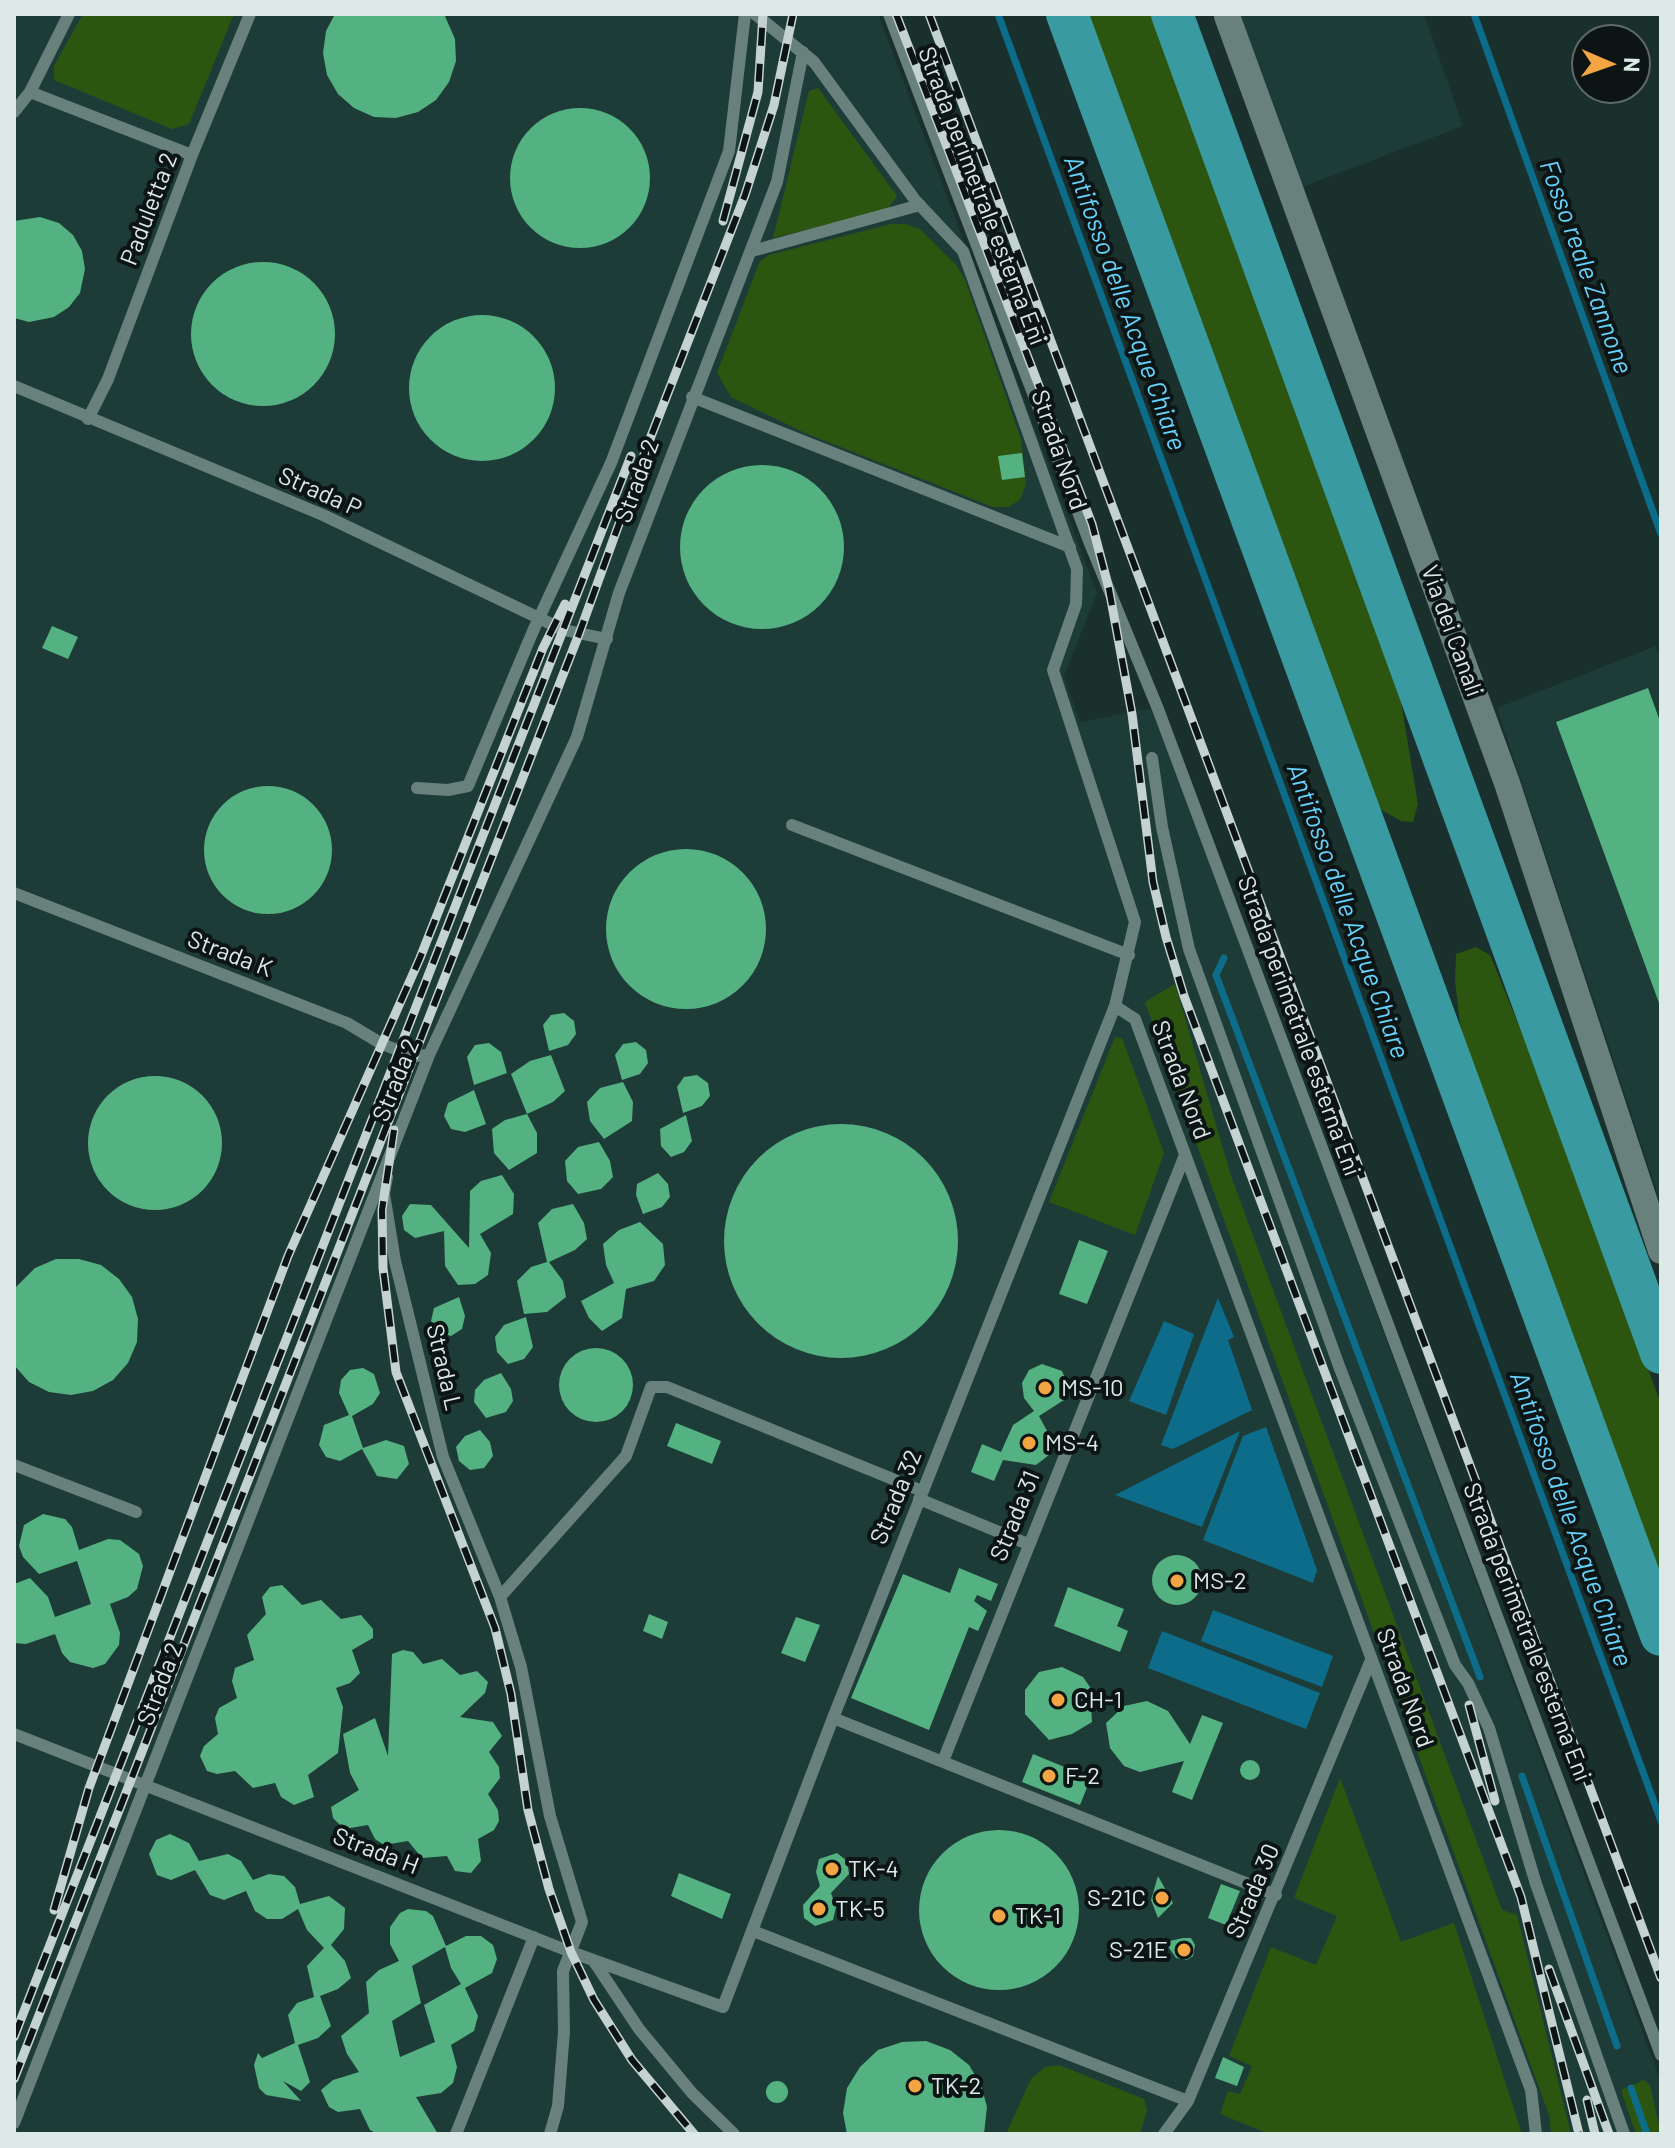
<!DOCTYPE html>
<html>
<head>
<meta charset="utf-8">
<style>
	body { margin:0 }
	#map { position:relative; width:1675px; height:2148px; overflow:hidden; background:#1a302c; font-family:Barlow,sans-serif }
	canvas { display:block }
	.frame { position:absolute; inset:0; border:16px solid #dce9e6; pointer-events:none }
	.north { position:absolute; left:1571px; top:24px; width:80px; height:80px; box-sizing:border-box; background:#0c1514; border:2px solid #5f6a68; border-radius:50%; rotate:92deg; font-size:22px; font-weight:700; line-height:32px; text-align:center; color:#dce9e6 }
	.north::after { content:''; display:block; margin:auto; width:28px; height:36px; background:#f3a443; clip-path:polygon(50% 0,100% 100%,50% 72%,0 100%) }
</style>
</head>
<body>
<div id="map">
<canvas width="1675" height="2148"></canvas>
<div class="frame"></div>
<div class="north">N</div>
</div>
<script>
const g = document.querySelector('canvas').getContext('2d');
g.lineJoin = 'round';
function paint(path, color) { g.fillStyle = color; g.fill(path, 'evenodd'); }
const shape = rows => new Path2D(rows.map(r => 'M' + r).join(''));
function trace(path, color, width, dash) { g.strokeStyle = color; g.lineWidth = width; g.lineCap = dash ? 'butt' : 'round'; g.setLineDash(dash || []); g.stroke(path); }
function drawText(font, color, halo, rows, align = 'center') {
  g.font = font + ' Barlow,sans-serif'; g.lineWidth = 8; g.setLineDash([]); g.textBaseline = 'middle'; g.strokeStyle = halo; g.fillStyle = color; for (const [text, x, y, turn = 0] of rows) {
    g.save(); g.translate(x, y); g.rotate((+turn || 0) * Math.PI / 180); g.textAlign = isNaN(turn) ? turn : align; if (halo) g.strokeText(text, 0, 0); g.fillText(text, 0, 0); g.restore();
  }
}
paint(shape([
	[14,14,878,14,1097,593,1064,676,1080,722,1153,708,1661,2082,1661,2134,14,2134],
	[1239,14,1424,14,1463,126,1302,187],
	[1656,646,1661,661,1661,1204,1497,708]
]), '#1d3c37');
paint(shape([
	[83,14,234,14,189,124,172,129,54,80,54,66],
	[1087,14,1156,14,1401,702,1418,804,1413,822,1401,821,1376,807],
	[818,88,897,196,887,210,773,238,809,91],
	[891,224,905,224,920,229,956,265,965,280,1021,439,1026,484,1020,500,1008,507,993,507,805,433,731,397,717,373,760,261,769,255],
	[1476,947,1490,955,1544,1087,1661,1404,1661,1578,1462,1041,1455,981,1456,954],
	[1175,984,1231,1176,1502,1910,1517,1915,1571,2134,1551,2134,1549,2115,1145,1002],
	[1115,1037,1122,1038,1164,1153,1135,1235,1049,1202],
	[1340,1778,1401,1942,1454,1923,1522,2134,1269,2134,1220,2114,1228,2091,1240,2094,1252,2066,1229,2056,1271,1947,1316,1965,1337,1916,1294,1898],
	[1059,2065,1144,2099,1147,2110,1140,2134,1006,2134,1031,2079,1045,2067],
	[1644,2080,1650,2085,1661,2134,1636,2134,1621,2090]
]), '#2c5610');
paint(shape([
	[1218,1298,1234,1337,1228,1340,1252,1410,1173,1449,1161,1445],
	[1164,1321,1194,1334,1166,1415,1129,1401],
	[1266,1427,1317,1570,1313,1583,1203,1540,1243,1436],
	[1240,1431,1202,1527,1115,1495],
	[1213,1610,1333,1656,1322,1687,1201,1641],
	[1162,1631,1320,1693,1306,1729,1148,1668]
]), '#0c6c8a');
trace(shape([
	[998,14,1661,1821],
	[1474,14,1661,534],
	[1224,958,1216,975,1480,1677],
	[1522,1776,1617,2046],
	[1631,2088,1647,2134]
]), '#0c6c8a', 7);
paint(shape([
	[335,14,444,14,455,39,456,61,449,82,436,100,418,112,396,118,374,117,354,108,338,94,327,75,323,53,326,31],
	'510 178a70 70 0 1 1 140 0a70 70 0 1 1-140 0Z',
	[40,217,59,223,73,235,82,251,85,269,80,293,69,307,54,317,29,322,14,318,14,221],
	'191 334a72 72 0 1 1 144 0a72 72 0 1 1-144 0Z',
	'409 388a73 73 0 1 1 146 0a73 73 0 1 1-146 0Z',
	[1022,453,1025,477,1002,480,998,456],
	'680 547a82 82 0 1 1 164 0a82 82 0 1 1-164 0Z',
	[52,626,78,637,68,659,42,648],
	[1648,688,1661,724,1659,1003,1556,722],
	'204 850a64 64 0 1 1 128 0a64 64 0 1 1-128 0Z',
	'606 929a80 80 0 1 1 160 0a80 80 0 1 1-160 0Z',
	[564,1013,574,1021,576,1034,568,1045,549,1051,543,1025,551,1015],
	[636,1042,646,1050,648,1063,640,1074,622,1080,615,1055,623,1044],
	[489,1043,501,1052,507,1073,474,1085,467,1057,475,1045],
	[551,1055,565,1091,553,1102,527,1114,537,1133,537,1153,509,1170,494,1153,492,1129,505,1120,527,1114,511,1074,530,1061],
	[697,1075,708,1083,710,1096,702,1106,683,1113,677,1087,684,1077],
	'88 1143a67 67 0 1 1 134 0a67 67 0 1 1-134 0Z',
	[623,1082,633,1102,632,1121,604,1139,590,1121,587,1102,600,1088],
	[474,1090,486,1124,465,1132,451,1129,444,1116,448,1103],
	[686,1115,692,1141,684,1152,671,1157,661,1146,660,1129],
	'724 1241a117 117 0 1 1 234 0a117 117 0 1 1-234 0Z',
	[599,1142,610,1161,613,1177,601,1189,578,1194,567,1181,565,1161,578,1147],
	[658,1173,668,1184,670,1197,662,1207,643,1214,636,1195,637,1184],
	[502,1175,514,1194,513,1214,480,1234,491,1253,488,1275,475,1284,458,1285,445,1266,444,1231,415,1238,404,1230,402,1216,410,1204,431,1205,469,1248,470,1191,481,1181],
	[573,1204,584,1223,587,1239,575,1250,549,1262,563,1281,566,1297,547,1312,524,1314,517,1281,531,1267,547,1262,538,1223,552,1209],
	[640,1222,663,1244,665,1265,654,1281,626,1289,622,1318,602,1331,589,1318,581,1301,614,1283,606,1265,603,1244,619,1230],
	[1079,1240,1108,1251,1087,1304,1059,1294],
	[56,1259,79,1259,101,1265,119,1279,132,1297,138,1319,137,1342,128,1363,113,1380,93,1391,71,1395,49,1392,29,1382,14,1365,14,1289,35,1268],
	[459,1297,465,1316,462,1329,451,1336,438,1332,431,1321,434,1308],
	[526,1317,533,1347,524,1359,508,1364,497,1352,495,1337,504,1325],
	'559 1385a37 37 0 1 1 74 0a37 37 0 1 1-74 0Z',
	[1042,1364,1062,1371,1068,1385,1064,1400,1039,1416,1052,1440,1049,1455,1036,1465,1003,1460,994,1481,971,1472,982,1444,1001,1452,1013,1425,1034,1411,1024,1398,1022,1383,1029,1370],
	[363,1368,374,1374,380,1393,373,1404,352,1416,363,1448,386,1440,404,1446,409,1464,397,1479,377,1476,362,1449,340,1461,326,1457,319,1445,324,1425,349,1415,339,1393,341,1380,350,1370],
	[501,1373,511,1389,513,1401,506,1412,486,1418,474,1402,475,1390,484,1380],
	[676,1423,721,1441,712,1464,667,1446],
	[480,1430,490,1442,493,1456,484,1468,470,1470,459,1461,456,1447,465,1436],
	[43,1514,65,1519,72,1527,79,1550,108,1539,120,1540,139,1554,143,1566,137,1589,128,1597,110,1604,120,1633,119,1645,105,1664,93,1668,70,1662,62,1653,55,1634,26,1644,14,1643,14,1584,30,1578,48,1597,55,1617,91,1604,77,1561,39,1574,23,1557,19,1546,24,1525],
	'1152 1580a25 25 0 1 1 50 0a25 25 0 1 1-50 0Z',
	[959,1568,998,1584,991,1601,977,1595,974,1601,987,1611,978,1631,969,1627,929,1730,851,1698,903,1574,950,1593],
	[282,1585,302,1605,321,1600,341,1619,361,1615,373,1629,373,1638,352,1650,360,1673,350,1683,336,1688,343,1707,338,1753,308,1775,314,1797,294,1805,281,1797,275,1783,253,1788,235,1771,217,1774,207,1771,200,1756,204,1746,218,1734,215,1718,219,1708,237,1698,232,1681,235,1668,254,1660,247,1635,266,1614,262,1597,270,1587],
	[1068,1587,1124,1609,1117,1626,1128,1631,1120,1652,1054,1626],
	[649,1614,668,1622,662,1639,643,1631],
	[796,1617,820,1625,805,1662,781,1653],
	[403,1650,413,1652,423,1664,442,1659,460,1675,477,1671,488,1682,485,1693,460,1717,493,1722,502,1736,489,1752,499,1767,500,1778,488,1794,498,1810,499,1821,494,1830,478,1839,481,1861,471,1873,455,1871,447,1856,422,1858,408,1841,384,1845,375,1839,368,1825,344,1829,333,1818,331,1807,359,1790,350,1773,343,1734,375,1718,388,1756,392,1654],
	[1062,1667,1083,1677,1090,1687,1092,1722,1072,1734,1049,1740,1025,1714,1025,1690,1039,1672],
	[1147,1701,1168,1711,1190,1744,1202,1715,1223,1723,1192,1800,1172,1792,1184,1761,1140,1772,1124,1766,1110,1748,1106,1723,1124,1706],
	[1033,1754,1062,1766,1101,1782,1088,1785,1080,1805,1022,1782],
	'1240 1770a10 10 0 1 1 20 0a10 10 0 1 1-20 0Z',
	'919 1910a80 80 0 1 1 160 0a80 80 0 1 1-160 0Z',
	[170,1834,189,1843,199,1861,228,1854,241,1861,253,1880,269,1874,284,1876,295,1887,300,1904,329,1896,345,1908,344,1929,331,1945,345,1961,351,1978,338,1989,320,1996,331,2026,318,2038,298,2045,310,2082,301,2091,283,2081,301,2101,266,2095,259,2088,254,2065,258,2053,262,2058,295,2043,288,2015,297,2003,314,1997,307,1966,324,1948,307,1930,298,1909,282,1919,267,1919,255,1911,246,1891,224,1900,210,1895,195,1870,171,1880,157,1875,149,1854,156,1840],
	[837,1853,847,1861,849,1874,831,1893,836,1907,833,1920,815,1926,804,1918,803,1905,820,1886,816,1872,819,1859],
	[679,1873,731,1894,722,1919,671,1896],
	[1158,1876,1173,1903,1158,1918,1151,1900],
	[1221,1884,1240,1891,1226,1925,1208,1918],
	[408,1909,426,1911,433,1916,446,1946,466,1936,481,1936,493,1945,497,1959,492,1973,465,1988,478,2016,474,2031,451,2045,457,2067,453,2083,441,2093,416,2097,438,2134,378,2134,370,2130,360,2109,338,2112,329,2107,321,2090,333,2080,359,2072,347,2054,341,2036,369,2013,366,1982,379,1970,399,1961,390,1944,390,1927,400,1913],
	[445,1947,451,1968,461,1984,424,2005,435,2042,400,2057,392,2021,421,2003,412,1966],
	[1183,1938,1191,1938,1195,1945,1193,1956,1187,1960,1176,1958,1165,1942],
	[926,2041,950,2050,969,2065,981,2085,987,2107,984,2134,847,2134,843,2113,847,2088,860,2067,878,2050,902,2042],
	[1223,2057,1244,2067,1237,2086,1215,2078],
	'766 2092a11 11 0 1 1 22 0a11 11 0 1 1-22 0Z'
]), '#54b181');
trace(shape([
	[755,14,814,62,915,200,963,251,1077,569,1076,604,1053,670,1135,922,1115,1006,1135,1019,1531,2090,1536,2134],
	[889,14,1091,546,1158,709,1661,2055],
	[30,92,192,155],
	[14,112,30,92,69,14],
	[752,251,920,205],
	[14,386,323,515,564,630,607,639],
	[692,397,1070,547],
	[88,419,108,379,192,155,250,14],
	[1152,758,1162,827,1189,949,1339,1366,1455,1665,1468,1683,1489,1728,1536,1884,1624,2134],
	[417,788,448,790,468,786,533,631,611,463,729,151,745,14],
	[792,825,1129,955],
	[14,893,347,1023,382,1044,413,1056,429,1055],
	[387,1177,384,1194,395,1261,443,1457,500,1597],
	[14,1465,136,1512],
	[919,1499,1028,1544],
	[833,1718,1276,1895],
	[14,1734,571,1952,723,2007,833,1718,1115,1006],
	[943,1761,1185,1155],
	[753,1931,1188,2101],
	[593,1960,639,2029,692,2093,734,2134],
	[14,2123,429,1055,577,737,619,593,777,182,803,52],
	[456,2134,534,1937],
	[550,2134,558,2106,564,2032,563,1971,582,1922,550,1816,521,1667,500,1597,626,1456,651,1387,667,1387,922,1491],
	[1164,2134,1188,2101,1371,1660]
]), '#69817c', 12);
trace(shape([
	[1227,16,1507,783,1661,1251]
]), '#69817c', 26);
trace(shape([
	[1067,14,1661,1635],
	[1172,14,1661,1353]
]), '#399aa1', 42);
const rail = shape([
	[896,14,1092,524,1109,589,1132,714,1153,882,1166,937,1184,996,1521,1897,1579,2134],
	[929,14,1661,1978],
	[723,221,758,92,763,14],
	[394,1130,382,1210,383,1268,396,1372,495,1628,511,1694,528,1810,549,1889,571,1952,594,2000,632,2060,694,2134],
	[1469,1705,1495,1801],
	[54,1910,89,1788,288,1256,420,958,543,648,565,604],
	[1549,1969,1609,2134],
	[14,2037,631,456],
	[14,2079,579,634,648,444,745,195,774,105,793,14],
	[1587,2100,1595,2134]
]);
trace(rail, '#c5d3d0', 9);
trace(rail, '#0c1514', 6, [18]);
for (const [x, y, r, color] of [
	[1045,1388,8,"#f3a443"],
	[1029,1443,8,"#f3a443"],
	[1177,1581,8,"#f3a443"],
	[1058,1700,8,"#f3a443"],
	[1049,1776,8,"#f3a443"],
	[832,1869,8,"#f3a443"],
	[1162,1898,8,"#f3a443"],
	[819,1909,8,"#f3a443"],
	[999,1916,8,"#f3a443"],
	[1184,1950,8,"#f3a443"],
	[915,2086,8,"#f3a443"]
]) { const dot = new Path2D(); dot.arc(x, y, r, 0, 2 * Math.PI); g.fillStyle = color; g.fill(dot); trace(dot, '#0c1514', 3); }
drawText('24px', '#dce9e6', '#0c1514', [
	["Strada perimetrale esterna Eni",982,196,69],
	["Paduletta 2",149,209,-69],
	["Strada Nord",1059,450,71],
	["Strada 2",637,481,-70],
	["Strada P",320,492,24],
	["Via dei Canali",1452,631,70],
	["Strada K",230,954,21],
	["Strada perimetrale esterna Eni",1299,1026,70],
	["Strada 2",396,1080,-68],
	["Strada Nord",1181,1080,69],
	["Strada L",444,1367,77],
	["Strada 32",896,1497,-68],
	["Strada 31",1015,1516,-68],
	["Strada perimetrale esterna Eni",1527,1632,69],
	["Strada 2",160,1684,-69],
	["Strada Nord",1405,1688,70],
	["Strada H",376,1851,21],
	["Strada 30",1253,1891,-67]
]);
drawText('24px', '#dce9e6', '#0c1514', [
	["MS-10",1061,1388],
	["MS-4",1045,1443],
	["MS-2",1193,1581],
	["CH-1",1074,1700],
	["F-2",1065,1776],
	["TK-4",848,1869],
	["S-21C",1146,1898,"right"],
	["TK-5",835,1909],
	["TK-1",1015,1916],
	["S-21E",1168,1950,"right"],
	["TK-2",931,2086]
], 'left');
drawText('italic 26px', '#65d3fd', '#0c1514', [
	["Fosso reale Zannone",1586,267,70],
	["Antifosso delle Acque Chiare",1125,303,70],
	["Antifosso delle Acque Chiare",1348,911,70],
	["Antifosso delle Acque Chiare",1571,1519,70]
]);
</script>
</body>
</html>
